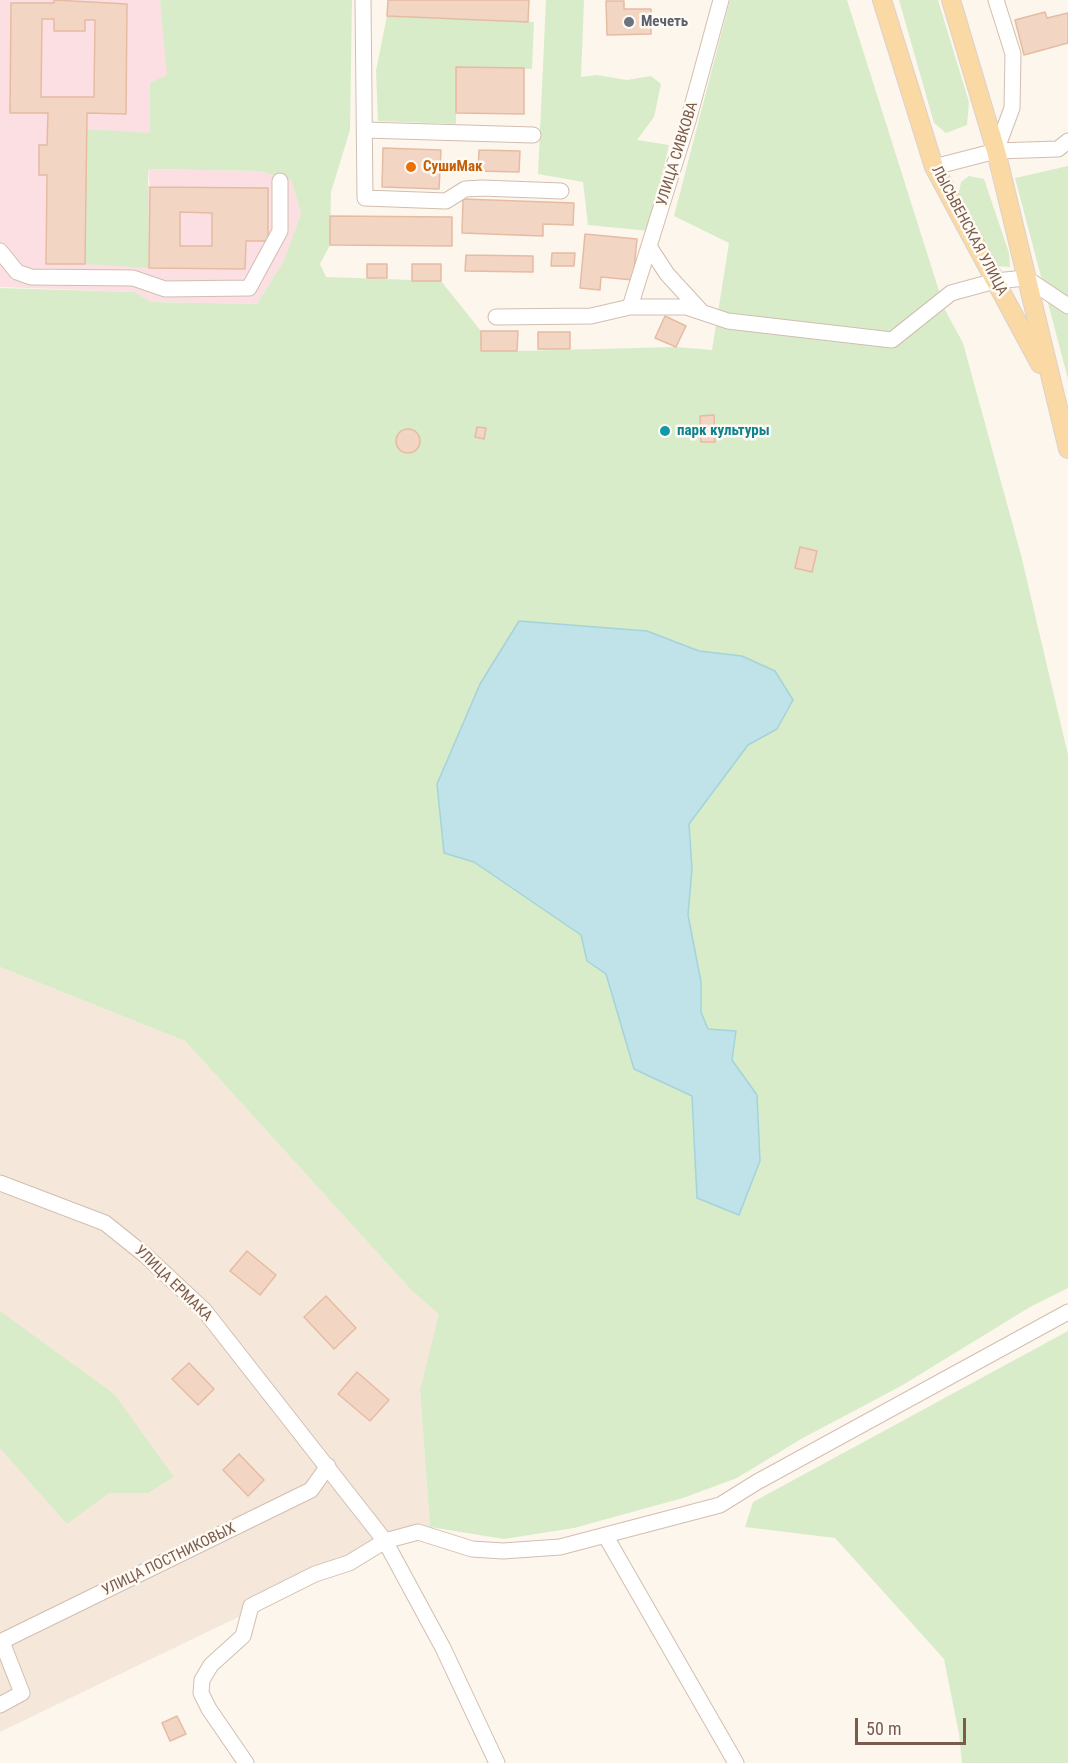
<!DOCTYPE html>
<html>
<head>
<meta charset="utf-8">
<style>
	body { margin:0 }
	#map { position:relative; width:1068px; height:1763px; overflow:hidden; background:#fdf6ec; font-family:"Roboto Condensed",sans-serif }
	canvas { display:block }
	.scale { position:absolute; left:855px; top:1718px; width:111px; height:27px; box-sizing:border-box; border:3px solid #7a5c4d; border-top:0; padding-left:8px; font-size:18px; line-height:21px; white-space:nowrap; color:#7a5c4d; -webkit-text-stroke:4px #fffaf3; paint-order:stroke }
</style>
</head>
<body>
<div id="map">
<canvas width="1068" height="1763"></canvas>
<div class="scale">50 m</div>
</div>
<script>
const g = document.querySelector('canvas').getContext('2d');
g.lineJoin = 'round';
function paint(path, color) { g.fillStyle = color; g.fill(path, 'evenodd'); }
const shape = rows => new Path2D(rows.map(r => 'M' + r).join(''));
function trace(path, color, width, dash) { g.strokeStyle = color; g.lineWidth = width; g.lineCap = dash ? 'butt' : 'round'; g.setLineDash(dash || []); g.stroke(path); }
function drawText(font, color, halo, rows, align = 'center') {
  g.font = font + ' "Roboto Condensed",sans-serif'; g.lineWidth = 5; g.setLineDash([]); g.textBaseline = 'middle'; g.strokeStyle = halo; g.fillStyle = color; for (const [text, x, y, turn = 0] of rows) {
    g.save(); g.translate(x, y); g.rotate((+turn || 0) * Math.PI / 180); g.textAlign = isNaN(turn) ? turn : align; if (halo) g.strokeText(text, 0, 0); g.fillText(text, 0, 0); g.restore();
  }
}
paint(shape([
	[0,967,185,1041,412,1291,440,1314,420,1390,430,1527,375,1551,0,1732]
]), '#f5e8da');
paint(shape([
	[0,0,160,0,168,76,150,84,150,134,87,129,150,187,148,169,259,171,291,180,301,213,284,260,257,304,151,302,135,292,0,287]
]), '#fbdfe3');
paint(shape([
	[160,0,352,0,350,130,331,192,330,245,320,264,326,277,441,281,481,331,481,351,517,351,676,347,712,350,729,243,674,216,730,0,847,0,945,310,963,343,1021,555,1068,755,1068,1288,1030,1307,901,1386,801,1439,737,1478,683,1498,574,1528,504,1539,430,1527,420,1390,439,1314,412,1291,185,1041,0,967,0,288,135,292,151,302,257,304,284,260,301,213,291,180,259,171,148,169,149,268,85,264,86,129,150,133,150,83,167,75],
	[546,0,584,0,581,77,597,75,627,80,651,76,661,84,654,117,637,140,669,145,649,231,588,225,583,182,538,174],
	[899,0,938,0,969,102,967,125,946,133,934,123],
	[387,16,534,22,532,69,456,67,456,124,378,121,376,71],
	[1068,166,1068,379,1015,178],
	[969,176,984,179,1009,253,1010,267,997,266,986,255,959,192,961,182],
	[0,1311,114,1394,174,1477,148,1493,109,1493,67,1524,0,1448],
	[1068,1331,1068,1763,962,1763,959,1734,944,1659,835,1538,745,1527,753,1502]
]), '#d8ecc9');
const water = shape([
	[519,621,647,631,699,651,742,656,775,671,793,700,777,729,748,745,689,824,692,869,688,915,701,982,701,1012,708,1029,736,1031,732,1060,757,1095,760,1161,739,1215,697,1198,692,1096,634,1069,606,974,587,961,581,935,474,862,444,853,437,784,480,684,519,621]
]);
paint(water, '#bfe3e8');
trace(water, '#a5d3da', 1.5);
const building = shape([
	[54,0,127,4,126,114,87,113,85,264,46,264,47,175,39,175,39,145,47,145,48,113,10,113,11,3,54,3,54,0],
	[42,19,54,19,54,31,85,31,85,20,95,20,94,97,41,97,42,19],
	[388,0,529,0,528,22,387,16,388,0],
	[606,1,624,1,624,9,651,9,651,34,607,35,606,1],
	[1045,12,1047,18,1068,13,1068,43,1024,55,1015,20,1045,12],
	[456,67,524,68,524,114,456,113,456,67],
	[383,148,441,150,439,189,382,187,383,148],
	[479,150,520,151,519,172,478,171,479,150],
	[150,187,268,188,268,241,246,241,245,269,149,268,150,187],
	[180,212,212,213,212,246,180,246,180,212],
	[463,199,574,203,573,225,543,224,543,236,462,233,463,199],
	[330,216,452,217,452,246,330,245,330,216],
	[585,234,637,239,633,280,601,277,600,290,580,288,585,234],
	[552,253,575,253,574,266,551,266,552,253],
	[466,255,533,256,533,272,465,271,466,255],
	[367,264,387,264,387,278,367,278,367,264],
	[412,264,441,264,441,281,412,281,412,264],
	[665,316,686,326,676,347,655,338,665,316],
	[481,331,518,331,517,351,481,351,481,331],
	[538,332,570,332,570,349,538,349,538,332],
	[714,415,715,442,701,442,700,416,714,415],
	[477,427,486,428,484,439,475,437,477,427],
	'396 441a12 12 0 1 1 24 0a12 12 0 1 1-24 0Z',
	[800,547,817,551,812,572,795,568,800,547],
	[247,1251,276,1275,260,1295,230,1271,247,1251],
	[326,1296,356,1328,334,1349,304,1317,326,1296],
	[189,1363,214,1389,198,1405,172,1379,189,1363],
	[357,1372,389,1400,370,1421,338,1394,357,1372],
	[239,1454,264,1480,248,1496,223,1470,239,1454],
	[177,1716,186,1734,170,1741,162,1723,177,1716]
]);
paint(building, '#f3d5c3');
trace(building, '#e6bba3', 1.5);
const minor = shape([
	[363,0,365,198,446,201,465,189,482,188,561,191],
	[365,130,533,135],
	[996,151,1012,108,1013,54,996,0],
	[934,167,996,151,1058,149,1068,141],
	[650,248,667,274,701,311],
	[0,251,17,272,31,277,133,278,165,289,249,288,280,231,280,181],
	[630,307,688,121,721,0],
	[496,317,591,316,630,307,686,307,728,321,892,340,951,293,995,281,1026,278,1068,306],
	[0,1183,105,1223,145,1255,204,1310,385,1541,418,1532,472,1549,503,1551,560,1547,720,1505,757,1482,1068,1312],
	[605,1535,736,1763],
	[0,1642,311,1490,328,1466],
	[0,1705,22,1693,2,1642],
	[246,1763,209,1709,201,1693,202,1680,211,1665,243,1636,251,1606,315,1574,349,1563,385,1541,443,1648,497,1763]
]);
const major = shape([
	[882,0,934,167,1040,364],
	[951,0,996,151,1068,449]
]);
trace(minor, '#d1beb0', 17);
trace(major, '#dad1cd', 20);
trace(minor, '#fff', 15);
trace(major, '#fbd9a5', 18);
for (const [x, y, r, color] of [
	[629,22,6,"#6b7280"],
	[411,167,6,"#e8710a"],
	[665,431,6,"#0f9aa8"]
]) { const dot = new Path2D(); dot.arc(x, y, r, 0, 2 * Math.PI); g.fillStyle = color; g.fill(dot); trace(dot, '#fffaf3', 2); }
drawText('bold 15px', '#5b616d', '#fffaf3', [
	["Мечеть",641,22]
], 'left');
drawText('15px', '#7a5c4d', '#fffaf3', [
	["УЛИЦА СИВКОВА",678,154,-73],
	["ЛЫСЬВЕНСКАЯ УЛИЦА",969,231,62],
	["УЛИЦА ЕРМАКА",173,1284,44],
	["УЛИЦА ПОСТНИКОВЫХ",169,1560,-26]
]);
drawText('bold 15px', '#c56008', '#fffaf3', [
	["СушиМак",423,167]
], 'left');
drawText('bold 15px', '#0d838f', '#fffaf3', [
	["парк культуры",677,431]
], 'left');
</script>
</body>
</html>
